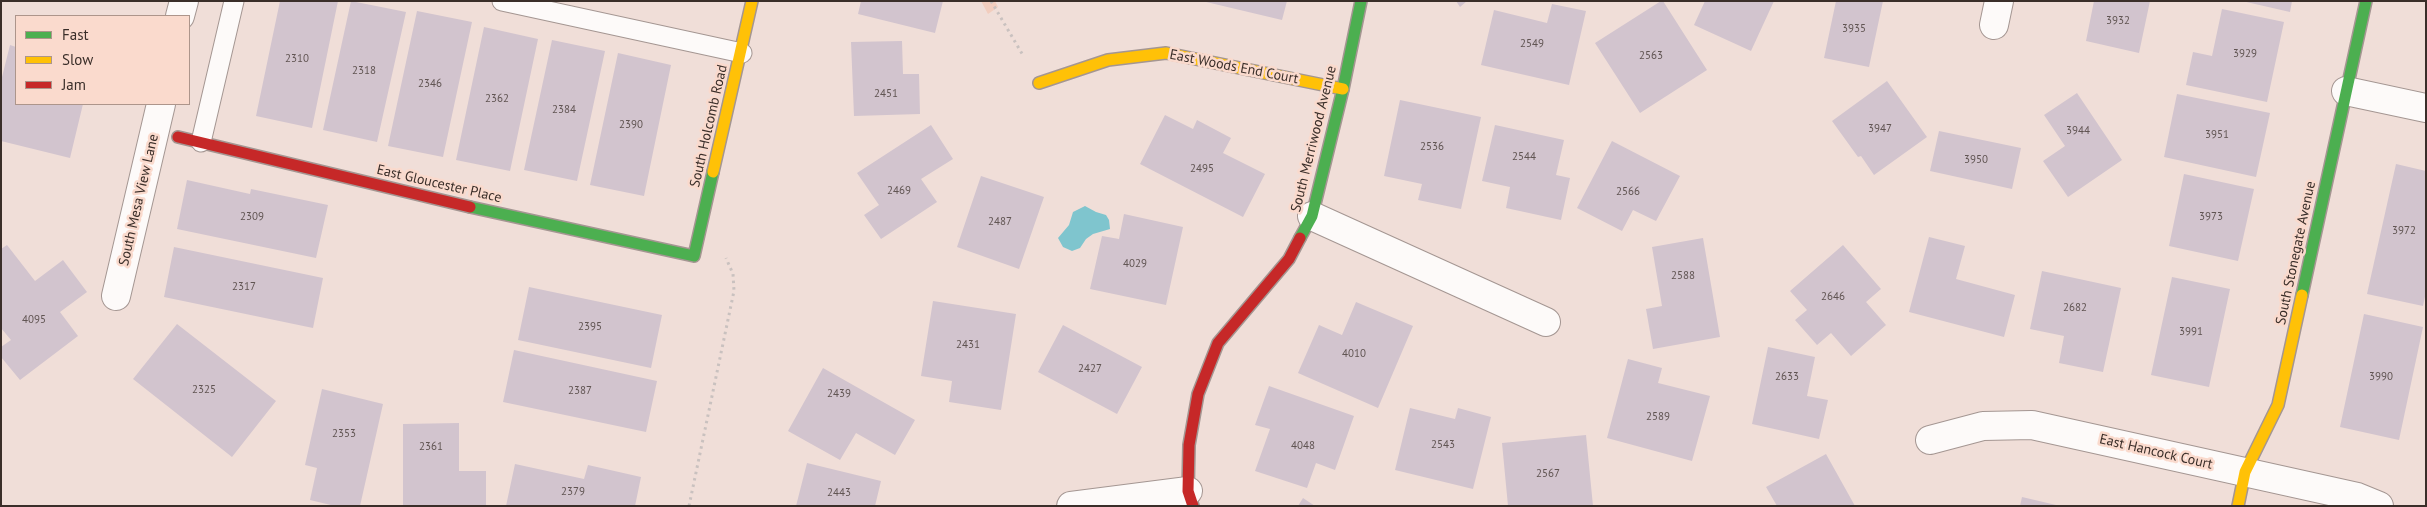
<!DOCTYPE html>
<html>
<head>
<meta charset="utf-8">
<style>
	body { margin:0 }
	#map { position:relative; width:2427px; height:507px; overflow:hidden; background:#f0ded8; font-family:"PT Sans",sans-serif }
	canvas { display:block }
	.frame { position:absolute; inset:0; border:2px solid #3a2e29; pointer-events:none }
	.legend { position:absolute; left:15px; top:15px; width:175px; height:90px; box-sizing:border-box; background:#fadacd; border:1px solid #ad958b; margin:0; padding:6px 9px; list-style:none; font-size:15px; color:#3a2e29 }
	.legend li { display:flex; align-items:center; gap:10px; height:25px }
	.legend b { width:25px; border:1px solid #ad958b }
</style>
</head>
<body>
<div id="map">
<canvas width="2427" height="507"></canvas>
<div class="frame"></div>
<ul class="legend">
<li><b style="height:6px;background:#4caf50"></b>Fast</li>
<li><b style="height:6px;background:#ffc107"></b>Slow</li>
<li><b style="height:6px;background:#c62828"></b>Jam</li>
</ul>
</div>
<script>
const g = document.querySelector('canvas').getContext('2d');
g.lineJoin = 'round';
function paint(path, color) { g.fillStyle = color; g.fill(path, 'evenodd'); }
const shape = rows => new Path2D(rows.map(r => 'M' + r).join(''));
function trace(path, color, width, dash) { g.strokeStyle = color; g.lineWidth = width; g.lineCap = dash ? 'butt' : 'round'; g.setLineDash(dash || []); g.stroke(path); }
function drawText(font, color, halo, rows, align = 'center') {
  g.font = font + ' "PT Sans",sans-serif'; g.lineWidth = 5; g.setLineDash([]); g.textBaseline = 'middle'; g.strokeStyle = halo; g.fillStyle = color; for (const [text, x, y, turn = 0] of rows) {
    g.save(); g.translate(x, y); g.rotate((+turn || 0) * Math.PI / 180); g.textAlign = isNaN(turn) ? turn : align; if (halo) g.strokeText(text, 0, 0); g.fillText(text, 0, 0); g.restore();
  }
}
paint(shape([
	[981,1,995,1,998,7,988,14]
]), '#f2cdbe');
paint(shape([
	[1085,206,1096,212,1106,215,1109,220,1110,229,1093,234,1086,239,1080,248,1072,251,1063,247,1058,238,1069,225,1073,212]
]), '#7fc5ce');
paint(shape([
	[280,1,338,1,312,128,256,116],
	[351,1,406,12,377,142,323,130],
	[861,1,943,1,935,33,858,14],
	[1202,1,1287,1,1282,20],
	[1456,1,1467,1,1460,7],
	[1661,1,1663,1,1707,70,1640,113,1595,43],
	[1705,1,1774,1,1751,51,1694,25],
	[1836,1,1883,1,1869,67,1824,58],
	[2094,1,2150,1,2139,53,2086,41],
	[2242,1,2292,1,2290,12],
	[1552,4,1586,11,1569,85,1481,65,1494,10,1547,23],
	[2222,9,2284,22,2267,102,2186,85,2193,52,2212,56],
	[417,11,472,22,443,157,388,146],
	[484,27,538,39,510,171,456,160],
	[552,40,605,51,577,181,524,170],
	[902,41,903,74,919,74,920,114,854,116,851,42],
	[10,45,16,47,16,104,83,104,70,158,1,141,1,81],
	[618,53,671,65,644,196,590,185],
	[1887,81,1927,137,1874,175,1861,156,1858,157,1832,121],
	[2077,93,2122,160,2068,197,2043,161,2065,146,2044,115],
	[2177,94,2270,113,2256,177,2164,157],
	[1400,100,1481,117,1461,209,1418,200,1422,184,1384,176],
	[1165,115,1193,129,1197,120,1231,138,1223,153,1265,174,1243,217,1140,164],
	[931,125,953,159,921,179,937,202,881,239,864,215,879,205,857,173],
	[1495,125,1564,140,1556,175,1570,178,1561,220,1506,208,1510,187,1482,181],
	[1939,131,2021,148,2012,189,1930,171],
	[1612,141,1680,176,1656,221,1633,210,1622,231,1577,208],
	[2396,164,2426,171,2426,292,2423,306,2367,294],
	[2184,174,2254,189,2238,261,2169,246],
	[981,176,1044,197,1019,269,957,247],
	[187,180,250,194,251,189,328,205,316,258,177,229],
	[1124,214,1183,227,1166,305,1090,289,1102,236,1119,239],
	[1929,237,1965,246,1956,279,2015,295,2004,337,1909,312],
	[1703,238,1720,337,1653,349,1646,309,1662,306,1652,247],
	[7,245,35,281,63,260,87,292,60,312,78,336,20,380,1,357,1,347,11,340,1,328,1,249],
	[1843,245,1881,289,1866,302,1886,325,1851,356,1831,333,1817,345,1795,320,1807,310,1790,291],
	[174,247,323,278,313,328,164,297],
	[2042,271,2121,288,2103,372,2059,363,2064,336,2030,329],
	[2172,277,2230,289,2209,387,2151,375],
	[529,287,662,315,651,368,518,340],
	[933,301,1016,314,1001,410,949,402,952,381,921,376],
	[1356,302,1413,326,1378,408,1298,373,1319,325,1342,335],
	[2364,314,2423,327,2399,440,2340,427],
	[177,324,276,401,232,457,133,379],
	[1063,325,1142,367,1117,414,1038,372],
	[1768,347,1815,357,1807,396,1828,400,1819,439,1752,424],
	[514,350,657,381,646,432,503,402],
	[1628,359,1662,368,1658,383,1710,396,1692,461,1607,438],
	[823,368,915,420,895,455,856,433,840,460,788,431],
	[1269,386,1354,416,1335,470,1316,463,1307,488,1255,471,1270,429,1255,425],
	[322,389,383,404,360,506,335,506,310,500,317,468,305,465],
	[1410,408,1455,419,1458,408,1491,417,1473,489,1395,470],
	[459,423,459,471,486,471,486,506,403,506,403,424],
	[1586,435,1593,506,1508,506,1502,443],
	[1826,454,1855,506,1777,506,1766,487],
	[807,463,881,481,875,506,796,506],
	[515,464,584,479,588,465,641,477,635,506,506,506],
	[2022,497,2056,505,2056,506,2020,506],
	[1303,498,1315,506,1298,506]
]), '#d2c4ce');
const lane = shape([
	[502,1,742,53],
	[201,142,234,1]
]);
const street = shape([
	[180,16,184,1],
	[1994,25,1999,1],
	[2346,91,2426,108],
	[1312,216,1546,322],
	[116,296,161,104],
	[1930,440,1983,426,2032,425,2357,497,2379,506],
	[1071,506,1188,491]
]);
const fast = shape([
	[470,207,694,256,713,172],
	[1300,238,1312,216,1343,89,1361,1],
	[2302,295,2366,1]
]);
const slow = shape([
	[1039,83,1108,60,1166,53,1343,89],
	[713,172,752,1],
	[2238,506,2245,472,2278,405,2302,295]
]);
const jam = shape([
	[178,137,470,207],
	[1193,506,1188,491,1189,445,1198,394,1218,343,1289,259,1300,238]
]);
trace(lane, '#a49692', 21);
trace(street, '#a49692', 30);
trace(fast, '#a49692', 14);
trace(slow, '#a49692', 14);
trace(jam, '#a49692', 14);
trace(shape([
	[991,1,1024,57],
	[689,506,734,291,733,274,726,258]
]), '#c9c1bf', 3, [2.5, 4]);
trace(lane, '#fdfaf9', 19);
trace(street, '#fdfaf9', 28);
trace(fast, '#4caf50', 11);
trace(slow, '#ffc107', 11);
trace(jam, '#c62828', 11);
drawText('11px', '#605452', null, [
	["3932",2118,21],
	["3935",1854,29],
	["2549",1532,44],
	["3929",2245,54],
	["2563",1651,56],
	["2310",297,59],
	["2318",364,71],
	["2346",430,84],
	["2451",886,94],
	["2362",497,99],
	["2384",564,110],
	["2390",631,125],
	["3947",1880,129],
	["3944",2078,131],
	["3951",2217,135],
	["2536",1432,147],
	["2544",1524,157],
	["3950",1976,160],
	["2495",1202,169],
	["2469",899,191],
	["2566",1628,192],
	["2309",252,217],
	["3973",2211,217],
	["2487",1000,222],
	["3972",2404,231],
	["4029",1135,264],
	["2588",1683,276],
	["2317",244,287],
	["2646",1833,297],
	["2682",2075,308],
	["4095",34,320],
	["2395",590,327],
	["3991",2191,332],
	["2431",968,345],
	["4010",1354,354],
	["2427",1090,369],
	["2633",1787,377],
	["3990",2381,377],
	["2325",204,390],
	["2387",580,391],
	["2439",839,394],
	["2589",1658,417],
	["2353",344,434],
	["2543",1443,445],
	["4048",1303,446],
	["2361",431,447],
	["2567",1548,474],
	["2379",573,492],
	["2443",839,493]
]);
drawText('14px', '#3a2e29', '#fadacd', [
	["East Woods End Court",1234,67,11],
	["South Holcomb Road",709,126,-77],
	["South Merriwood Avenue",1314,139,-76],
	["East Gloucester Place",439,184,13],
	["South Mesa View Lane",139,200,-77],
	["South Stonegate Avenue",2296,253,-78],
	["East Hancock Court",2156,452,13]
]);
</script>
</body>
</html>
